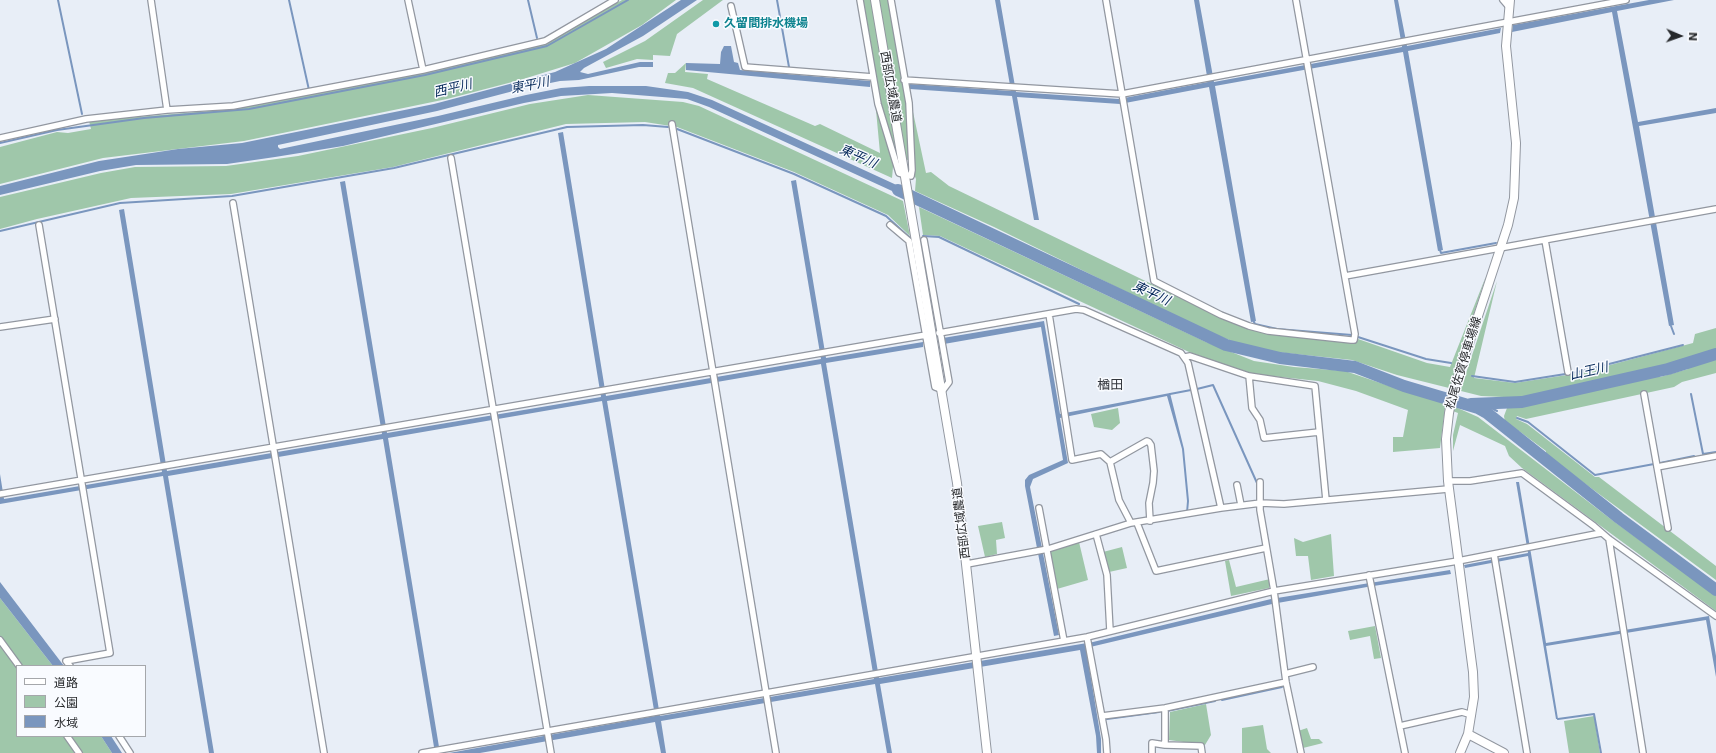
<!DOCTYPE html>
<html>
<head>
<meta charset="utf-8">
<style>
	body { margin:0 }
	#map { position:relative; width:1716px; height:753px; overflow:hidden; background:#e8eef7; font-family:"DejaVu Sans","Noto Sans JP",sans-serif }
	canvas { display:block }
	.legend { position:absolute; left:16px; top:665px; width:130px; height:72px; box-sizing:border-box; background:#f9fbff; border:1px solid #a5a7ab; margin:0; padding:5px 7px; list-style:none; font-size:12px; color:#27292c }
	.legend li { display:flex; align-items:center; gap:8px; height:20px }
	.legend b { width:20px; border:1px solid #a5a7ab }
	.north { position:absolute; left:1660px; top:16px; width:40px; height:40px; -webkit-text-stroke:3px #f9fbff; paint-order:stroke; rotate:92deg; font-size:11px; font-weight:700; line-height:16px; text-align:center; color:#27292c }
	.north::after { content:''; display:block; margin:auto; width:14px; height:18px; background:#27292c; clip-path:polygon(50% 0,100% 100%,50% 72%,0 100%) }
</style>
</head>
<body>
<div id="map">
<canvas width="1716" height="753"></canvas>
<ul class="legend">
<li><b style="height:5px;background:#fff"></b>道路</li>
<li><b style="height:11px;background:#9fc7aa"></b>公園</li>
<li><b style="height:11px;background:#7a96be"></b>水域</li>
</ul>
<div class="north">N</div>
</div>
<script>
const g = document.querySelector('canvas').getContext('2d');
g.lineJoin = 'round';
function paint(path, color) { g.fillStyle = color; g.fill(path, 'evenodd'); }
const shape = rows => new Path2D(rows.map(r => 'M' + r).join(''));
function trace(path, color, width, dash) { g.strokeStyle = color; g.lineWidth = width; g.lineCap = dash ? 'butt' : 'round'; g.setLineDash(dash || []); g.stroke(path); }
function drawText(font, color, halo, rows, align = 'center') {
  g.font = font + ' "DejaVu Sans","Noto Sans JP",sans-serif'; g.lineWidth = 3; g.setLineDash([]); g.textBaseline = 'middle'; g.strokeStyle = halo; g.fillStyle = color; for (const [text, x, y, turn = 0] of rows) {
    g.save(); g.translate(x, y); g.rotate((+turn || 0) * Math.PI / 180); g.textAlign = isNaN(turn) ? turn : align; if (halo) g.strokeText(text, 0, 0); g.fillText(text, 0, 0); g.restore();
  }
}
paint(shape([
	[622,0,676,0,642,25,575,63,520,80,447,99,244,141,103,158,0,184,0,147,57,132,68,133,91,129,89,121,233,109,423,72,546,44],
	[703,0,723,0,677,34,670,56,653,55,653,60,637,59,606,68,603,62,645,41],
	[863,0,888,0,906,104,913,112,926,173,931,172,949,186,1224,319,1266,333,1353,343,1358,339,1427,363,1450,367,1486,276,1451,385,1461,388,1497,281,1474,378,1515,383,1580,373,1693,343,1695,334,1716,328,1716,349,1657,367,1526,398,1481,396,1397,375,1352,360,1267,351,1234,342,1202,329,994,227,915,191,916,179,908,160,898,159,893,167,892,178,693,88,665,83,668,73,675,73,686,63,685,72,708,74,707,79,815,126,820,124,880,153,876,110,881,106],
	[588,95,683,102,699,106,903,201,910,236,888,215,794,172,677,127,645,122,566,124,393,167,231,194,131,198,37,219,0,229,0,197,101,173,135,167,226,166,298,156,432,128,530,104],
	[919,207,1206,342,1254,361,1294,367,1345,371,1410,393,1444,402,1478,417,1612,520,1716,596,1716,611,1522,468,1509,456,1505,446,1460,425,1453,451,1453,435,1458,413,1445,408,1440,448,1393,452,1393,437,1403,437,1408,410,1356,391,1318,381,1252,374,1189,352,940,236,923,235],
	[1712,358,1716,358,1716,373,1682,382,1674,387,1526,419,1517,416,1516,419,1527,424,1595,477,1599,477,1716,566,1716,580,1546,455,1546,451,1519,431,1516,432,1505,423,1504,416,1507,408,1656,375,1660,377,1688,369,1688,366],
	[1118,408,1120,423,1112,430,1094,427,1091,414],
	[1002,522,1005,538,996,540,997,554,985,557,978,526],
	[1331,534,1334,576,1311,580,1308,556,1296,556,1294,538,1303,542],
	[1079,542,1088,580,1057,589,1050,550],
	[1122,547,1127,568,1109,572,1103,552],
	[1229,560,1236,587,1270,579,1269,588,1231,596,1225,561],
	[0,598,53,666,17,666,17,736,101,736,112,753,0,753],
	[1375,626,1381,658,1374,659,1370,636,1350,640,1348,631],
	[1206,704,1211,735,1205,745,1169,740,1170,712],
	[1594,716,1600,753,1569,753,1564,721],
	[1263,725,1267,749,1271,753,1242,753,1242,728],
	[1307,728,1311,739,1319,739,1323,743,1303,748,1298,731]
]), '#9fc7aa');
paint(shape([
	[681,0,697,0,643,36,584,68,580,72,588,74,640,62,653,62,653,67,639,67,579,80,560,81,521,89,437,111,278,145,278,147,280,149,438,116,526,95,561,88,589,86,646,86,688,92,712,100,903,188,903,196,709,107,687,99,612,93,561,96,524,103,343,146,275,157,227,164,136,165,100,171,0,195,0,186,99,161,178,149,242,143,434,104,555,72,606,49],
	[995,0,1000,0,1016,92,1119,99,1208,82,1194,0,1199,0,1214,82,1402,47,1394,0,1398,0,1407,46,1501,28,1500,33,1408,51,1443,250,1438,251,1403,52,1215,86,1256,321,1251,322,1209,87,1120,104,1017,97,1039,220,1034,220,1012,96,910,89,910,84,1011,91],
	[1649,0,1674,0,1617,11,1638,122,1716,108,1716,113,1639,126,1674,325,1669,326,1612,12,1512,32,1513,25],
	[724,46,731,46,734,62,738,63,740,70,870,81,870,87,686,70,686,63,720,64,721,52],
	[563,132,606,396,821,359,791,181,796,180,826,358,923,342,923,347,826,363,879,678,1093,642,1271,599,1450,570,1451,574,1367,587,1272,604,1086,648,1101,739,1101,753,1097,753,1096,736,1080,650,880,684,892,753,887,753,875,684,661,721,666,753,661,753,655,722,480,753,449,753,655,716,602,401,388,438,440,753,435,753,383,439,168,476,214,753,209,753,163,476,0,504,0,474,4,499,162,472,119,210,124,209,167,471,382,434,340,182,345,181,387,433,601,397,558,133],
	[821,364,874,679,660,716,607,401],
	[1044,321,1060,414,1170,393,1184,449,1189,501,1188,512,1186,513,1187,501,1182,449,1167,396,1060,418,1068,463,1033,479,1030,487,1059,635,1054,636,1025,486,1025,480,1029,475,1063,460,1041,327,944,344,943,338],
	[1516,482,1519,482,1546,643,1709,616,1716,656,1716,677,1706,620,1546,646,1558,719,1556,719,1528,556,1465,568,1464,565,1528,553],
	[0,582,64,666,53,666,0,598],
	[101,736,111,736,122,753,112,753]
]), '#7a96be');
trace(shape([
	[58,0,82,114],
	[289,0,309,90],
	[528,0,537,38],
	[777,0,789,67],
	[677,129,794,174,886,216,909,237],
	[0,143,57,130,144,118,249,109,425,75,547,46,628,0],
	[0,231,120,203,232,196,394,168,567,127,643,125,668,127],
	[923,236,939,237,1079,304],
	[1440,250,1441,253,1496,243],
	[1253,320,1255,324,1277,329,1352,335],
	[1671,326,1674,334],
	[1358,337,1426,359,1451,363],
	[1472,376,1515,382,1578,372,1683,345],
	[1197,389,1213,385,1257,483,1257,497],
	[1170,394,1191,390],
	[1691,394,1703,454,1716,452],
	[1484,404,1497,411],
	[1517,418,1528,422,1595,475,1654,464],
	[1660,463,1694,456],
	[1222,700,1282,687],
	[1167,711,1215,701],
	[1107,719,1159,712],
	[1558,719,1594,714,1601,753]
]), '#7a96be', 2);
trace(shape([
	[898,190,1226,345,1280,358,1355,367,1404,386,1478,408,1487,413,1619,518,1716,590],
	[1471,404,1522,402,1668,369,1716,354]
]), '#7a96be', 12);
const street = shape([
	[151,0,167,110],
	[860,0,878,104,899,173,911,176,912,170,909,103,891,0],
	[1106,0,1154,281,1221,315,1249,326,1268,331,1351,340,1354,340,1355,334,1296,0],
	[1503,0,1509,7],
	[731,6,745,67,873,77],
	[423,70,545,41,615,0],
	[904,80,1122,94,1626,0],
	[672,124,776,753],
	[0,138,86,119,167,110,233,106,423,70,408,0],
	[451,158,551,753],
	[233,203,324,753],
	[39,225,110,653,66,661,70,666],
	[890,225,909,241,935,387,943,390,949,382,924,240],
	[1545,240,1568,372],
	[1345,276,1716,209],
	[1049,314,1072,460,1101,454,1110,462,1147,441,1149,442,1151,445,1154,471,1153,483,1149,503,1150,521],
	[0,327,55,319],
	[939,333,1076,309,1084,310,1181,353,1188,363,1221,508],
	[1185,357,1190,356,1249,376,1315,386,1326,500],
	[1249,376,1252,408,1260,420,1264,438,1319,432],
	[1644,394,1668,528],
	[1110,462,1119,500,1131,523],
	[1657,467,1716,456],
	[1448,481,1470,481,1522,473,1594,526,1609,539,1716,616],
	[1237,485,1241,505],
	[0,494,926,335],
	[1039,508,1064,641],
	[1137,523,1156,571,1266,548],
	[1096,534,1107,575,1110,631],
	[1609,539,1643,753],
	[1494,554,1527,753],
	[967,564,1048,549,1131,523,1221,508,1261,503,1284,504,1448,489],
	[1369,575,1405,753],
	[1087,637,1106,739,1107,753],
	[0,640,19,666],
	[1285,674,1313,667],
	[1165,708,1165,745,1201,746,1202,753],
	[1102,716,1165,708,1286,682],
	[1400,726,1462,712,1472,715],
	[67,736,79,753],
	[119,736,130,753],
	[422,753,1087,637,1274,591,1260,510,1260,482],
	[1152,753,1152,743,1165,745],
	[1301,753,1286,682,1274,591,1458,561,1601,533]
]);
const secondary = shape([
	[875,0,957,483,987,753],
	[1468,734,1504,753],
	[1460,753,1468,734,1474,697,1473,672,1448,481,1446,439,1449,413,1453,392,1508,225,1514,198,1516,143,1506,46,1510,0]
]);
trace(street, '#9297a0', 8);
trace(secondary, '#9297a0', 10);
trace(street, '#fff', 5.5);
trace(secondary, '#fff', 8);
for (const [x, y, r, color] of [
	[716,24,4,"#0f9aa8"]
]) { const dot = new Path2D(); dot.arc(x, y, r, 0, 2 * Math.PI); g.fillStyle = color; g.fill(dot); trace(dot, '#f9fbff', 1.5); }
drawText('bold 12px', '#0d838f', '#f9fbff', [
	["久留間排水機場",724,24]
], 'left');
drawText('12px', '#27292c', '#f9fbff', [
	["西部広域農道",890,87,80],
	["松尾佐賀停車場線",1464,363,-73],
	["西部広域農道",962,523,-97]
]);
drawText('italic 13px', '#042859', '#f9fbff', [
	["東平川",530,86,-11],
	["西平川",453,89,-13],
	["東平川",858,157,24],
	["東平川",1151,294,25],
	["山王川",1589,372,-13]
]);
drawText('13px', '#33373e', '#f9fbff', [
	["楢田",1110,386]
]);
</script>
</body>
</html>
